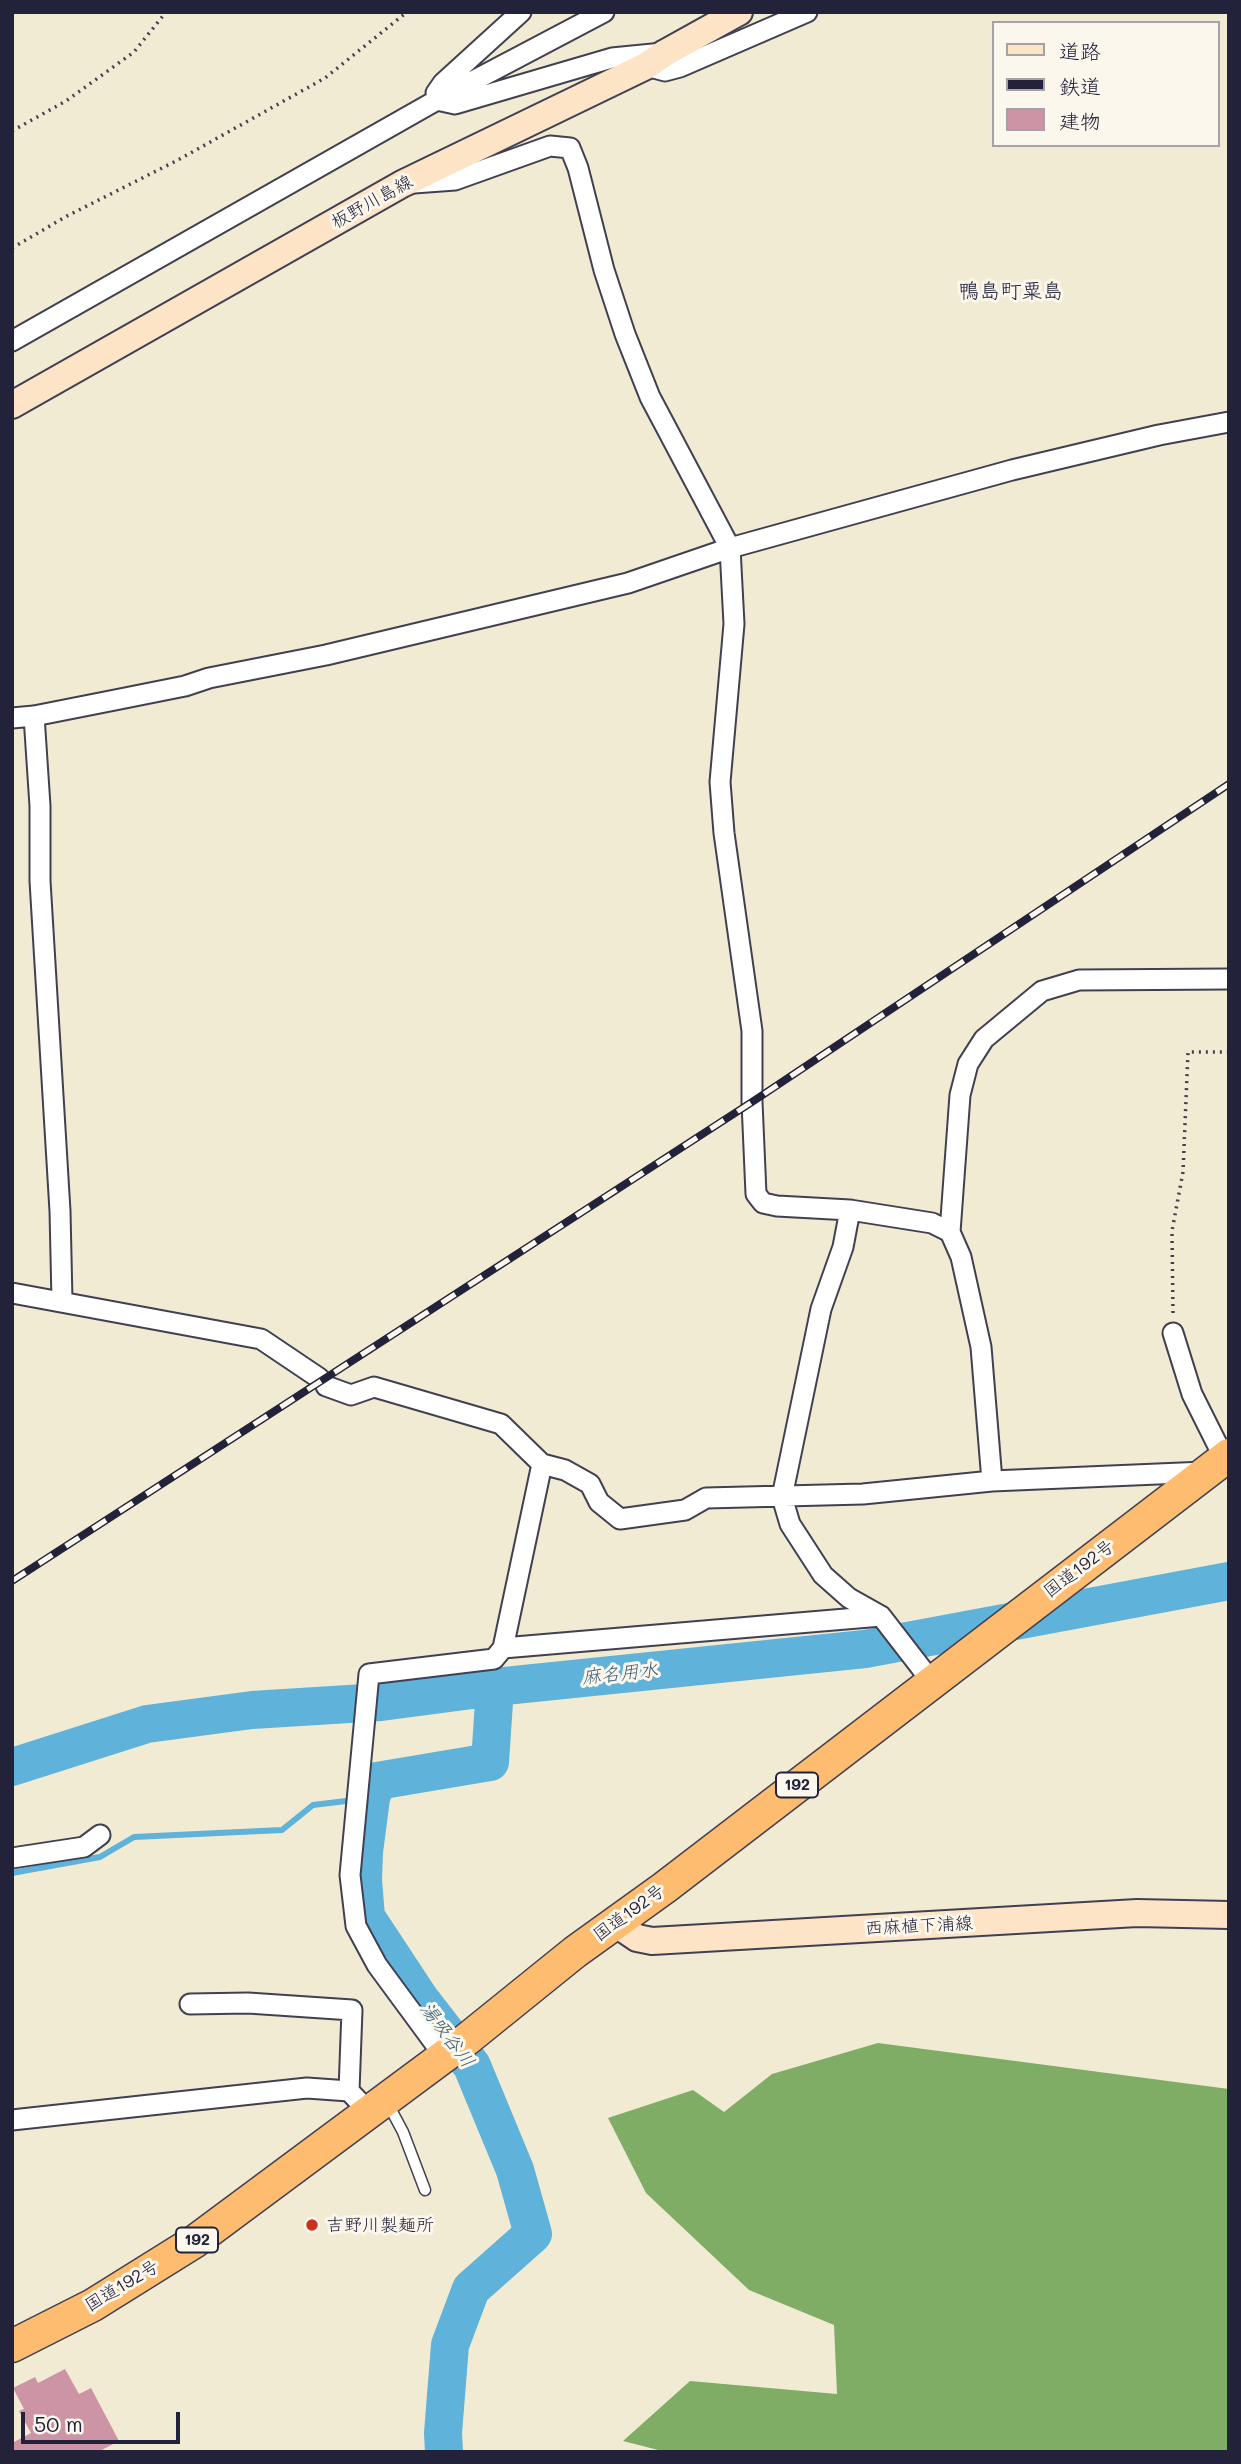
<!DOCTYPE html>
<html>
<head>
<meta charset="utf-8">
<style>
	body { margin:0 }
	#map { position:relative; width:1241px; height:2464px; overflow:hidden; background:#f2ebd3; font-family:Mali,"Klee One",sans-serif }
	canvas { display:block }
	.frame { position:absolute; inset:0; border:14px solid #22223b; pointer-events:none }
	.legend { position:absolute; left:992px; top:21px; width:228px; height:126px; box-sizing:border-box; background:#fbf7ec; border:2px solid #a4a2a5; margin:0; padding:9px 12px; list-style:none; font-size:21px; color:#22223b }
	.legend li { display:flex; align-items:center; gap:14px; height:35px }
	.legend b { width:35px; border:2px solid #a4a2a5 }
	.scale { position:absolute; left:21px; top:2412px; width:159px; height:32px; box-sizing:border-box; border:4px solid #22223b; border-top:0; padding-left:9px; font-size:21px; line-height:24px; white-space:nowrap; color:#22223b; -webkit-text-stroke:5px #fbf7ec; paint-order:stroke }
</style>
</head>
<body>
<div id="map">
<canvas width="1241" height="2464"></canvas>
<div class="frame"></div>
<ul class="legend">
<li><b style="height:9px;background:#fee4c6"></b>道路</li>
<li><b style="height:9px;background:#22223b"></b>鉄道</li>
<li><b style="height:19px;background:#cc94a5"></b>建物</li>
</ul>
<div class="scale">50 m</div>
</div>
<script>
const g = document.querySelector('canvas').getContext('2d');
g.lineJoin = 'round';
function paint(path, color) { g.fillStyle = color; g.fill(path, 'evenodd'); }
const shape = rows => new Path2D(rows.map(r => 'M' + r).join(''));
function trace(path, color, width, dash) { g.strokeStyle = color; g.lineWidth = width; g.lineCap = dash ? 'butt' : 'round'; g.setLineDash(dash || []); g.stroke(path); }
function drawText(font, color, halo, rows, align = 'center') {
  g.font = font + ' Mali,"Klee One",sans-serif'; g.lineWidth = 6; g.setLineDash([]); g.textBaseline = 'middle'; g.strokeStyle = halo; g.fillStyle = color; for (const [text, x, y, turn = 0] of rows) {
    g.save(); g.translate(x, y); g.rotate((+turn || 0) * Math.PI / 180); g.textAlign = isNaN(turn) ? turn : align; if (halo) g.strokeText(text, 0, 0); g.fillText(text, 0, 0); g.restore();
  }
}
paint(shape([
	[878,2043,1229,2089,1229,2452,666,2452,623,2441,690,2381,837,2394,834,2325,749,2290,646,2193,608,2118,693,2090,724,2112,772,2074]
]), '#80ad66');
trace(shape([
	[12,1873,100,1857,134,1837,282,1830,313,1805,371,1798]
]), '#5fb2da', 6);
trace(shape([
	[12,1767,147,1724,252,1710,381,1702,495,1687,865,1649,1229,1581],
	[444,2452,443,2433,450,2345,471,2289,533,2234,515,2170,472,2066,420,1999,366,1917,363,1880,364,1852,371,1798,377,1781,490,1762,495,1687]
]), '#5fb2da', 38);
paint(shape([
	[65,2369,79,2394,91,2388,119,2441,98,2452,12,2452,12,2443,31,2433,19,2411,24,2409,13,2388,35,2377,38,2383]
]), '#cc94a5');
const service = shape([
	[388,2104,403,2132,425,2190]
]);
const minor = shape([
	[646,66,665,71,680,67,807,12],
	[437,99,436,93,443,83,521,12],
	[437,100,455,104,612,58,663,53],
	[414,183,455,180,550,146,570,148,578,168,604,270,625,334,650,397,730,548,1012,470,1159,435,1229,422],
	[12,341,437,100,604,12],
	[34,716,40,806,40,881,60,1211,62,1301],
	[12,718,34,716,115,700,185,686,209,678,326,655,628,583,730,548,734,624,720,782,724,833,752,1031,752,1102,756,1194,763,1203,777,1206,850,1210,843,1247,821,1309,782,1497,790,1524,823,1575,849,1598,881,1616],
	[850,1210,932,1223,950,1232,961,1257,981,1347,992,1481],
	[950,1232,960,1095,968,1064,984,1039,1042,991,1079,980,1229,979],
	[12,1293,261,1339,319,1378],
	[1173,1333,1192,1394,1224,1458],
	[326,1386,351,1395,374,1387,501,1424,542,1464,565,1470,590,1484,599,1502,620,1519,685,1510,706,1498,863,1494,992,1481,1205,1472],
	[503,1648,542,1464],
	[12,1858,84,1847,100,1835],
	[190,2004,248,2003,352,2010,349,2091],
	[444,2056,377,1965,356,1926,350,1875,369,1674,494,1659,503,1648,881,1616,932,1682],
	[12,2120,307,2088,349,2091,369,2112]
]);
const secondary = shape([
	[12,405,402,184,646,66,665,53,739,12],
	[615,1923,637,1938,652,1941,1137,1913,1229,1915]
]);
const trunk = shape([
	[12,2346,93,2305,194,2242,466,2040,575,1952,664,1888,1229,1455]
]);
trace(service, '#414052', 13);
trace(minor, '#414052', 23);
trace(secondary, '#414052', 30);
trace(trunk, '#414052', 35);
trace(shape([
	[12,131,66,101,134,52,166,12],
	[12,248,67,216,178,160,325,78,407,12],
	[1173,1313,1172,1231,1183,1172,1188,1052,1229,1052]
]), '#414052', 3.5, [2, 5]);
trace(service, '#fff', 10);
trace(minor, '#fff', 19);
trace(secondary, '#fee4c6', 26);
trace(trunk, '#fdbc70', 32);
const rail = shape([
	[12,1581,752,1102,1229,784]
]);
trace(rail, '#22223b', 8);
trace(rail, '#fbf7ec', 5, [16]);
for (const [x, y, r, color] of [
	[312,2225,7,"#c8321e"]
]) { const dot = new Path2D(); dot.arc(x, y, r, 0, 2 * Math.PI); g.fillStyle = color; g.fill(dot); trace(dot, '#fbf7ec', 2.5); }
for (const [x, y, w] of [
	[797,1785,42],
	[197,2240,42]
]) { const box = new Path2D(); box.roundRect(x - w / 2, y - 12.5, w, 25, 5); g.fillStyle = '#fbf7ec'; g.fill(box); trace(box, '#22223b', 2); }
drawText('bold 16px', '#22223b', null, [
	["192",797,1785],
	["192",197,2240]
]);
drawText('18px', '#22223b', '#fbf7ec', [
	["板野川島線",372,202,-29],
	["国道192号",1079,1569,-37],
	["国道192号",629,1913,-36],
	["西麻植下浦線",919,1926,-3],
	["国道192号",122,2286,-31]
]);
drawText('18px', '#22223b', '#fbf7ec', [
	["吉野川製麺所",326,2225]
], 'left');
drawText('italic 19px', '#3a5c7b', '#fbf7ec', [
	["麻名用水",620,1674,-6],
	["湯吸谷川",447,2035,53]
]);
drawText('21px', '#22223b', '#fbf7ec', [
	["鴨島町粟島",1011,292]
]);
</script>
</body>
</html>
